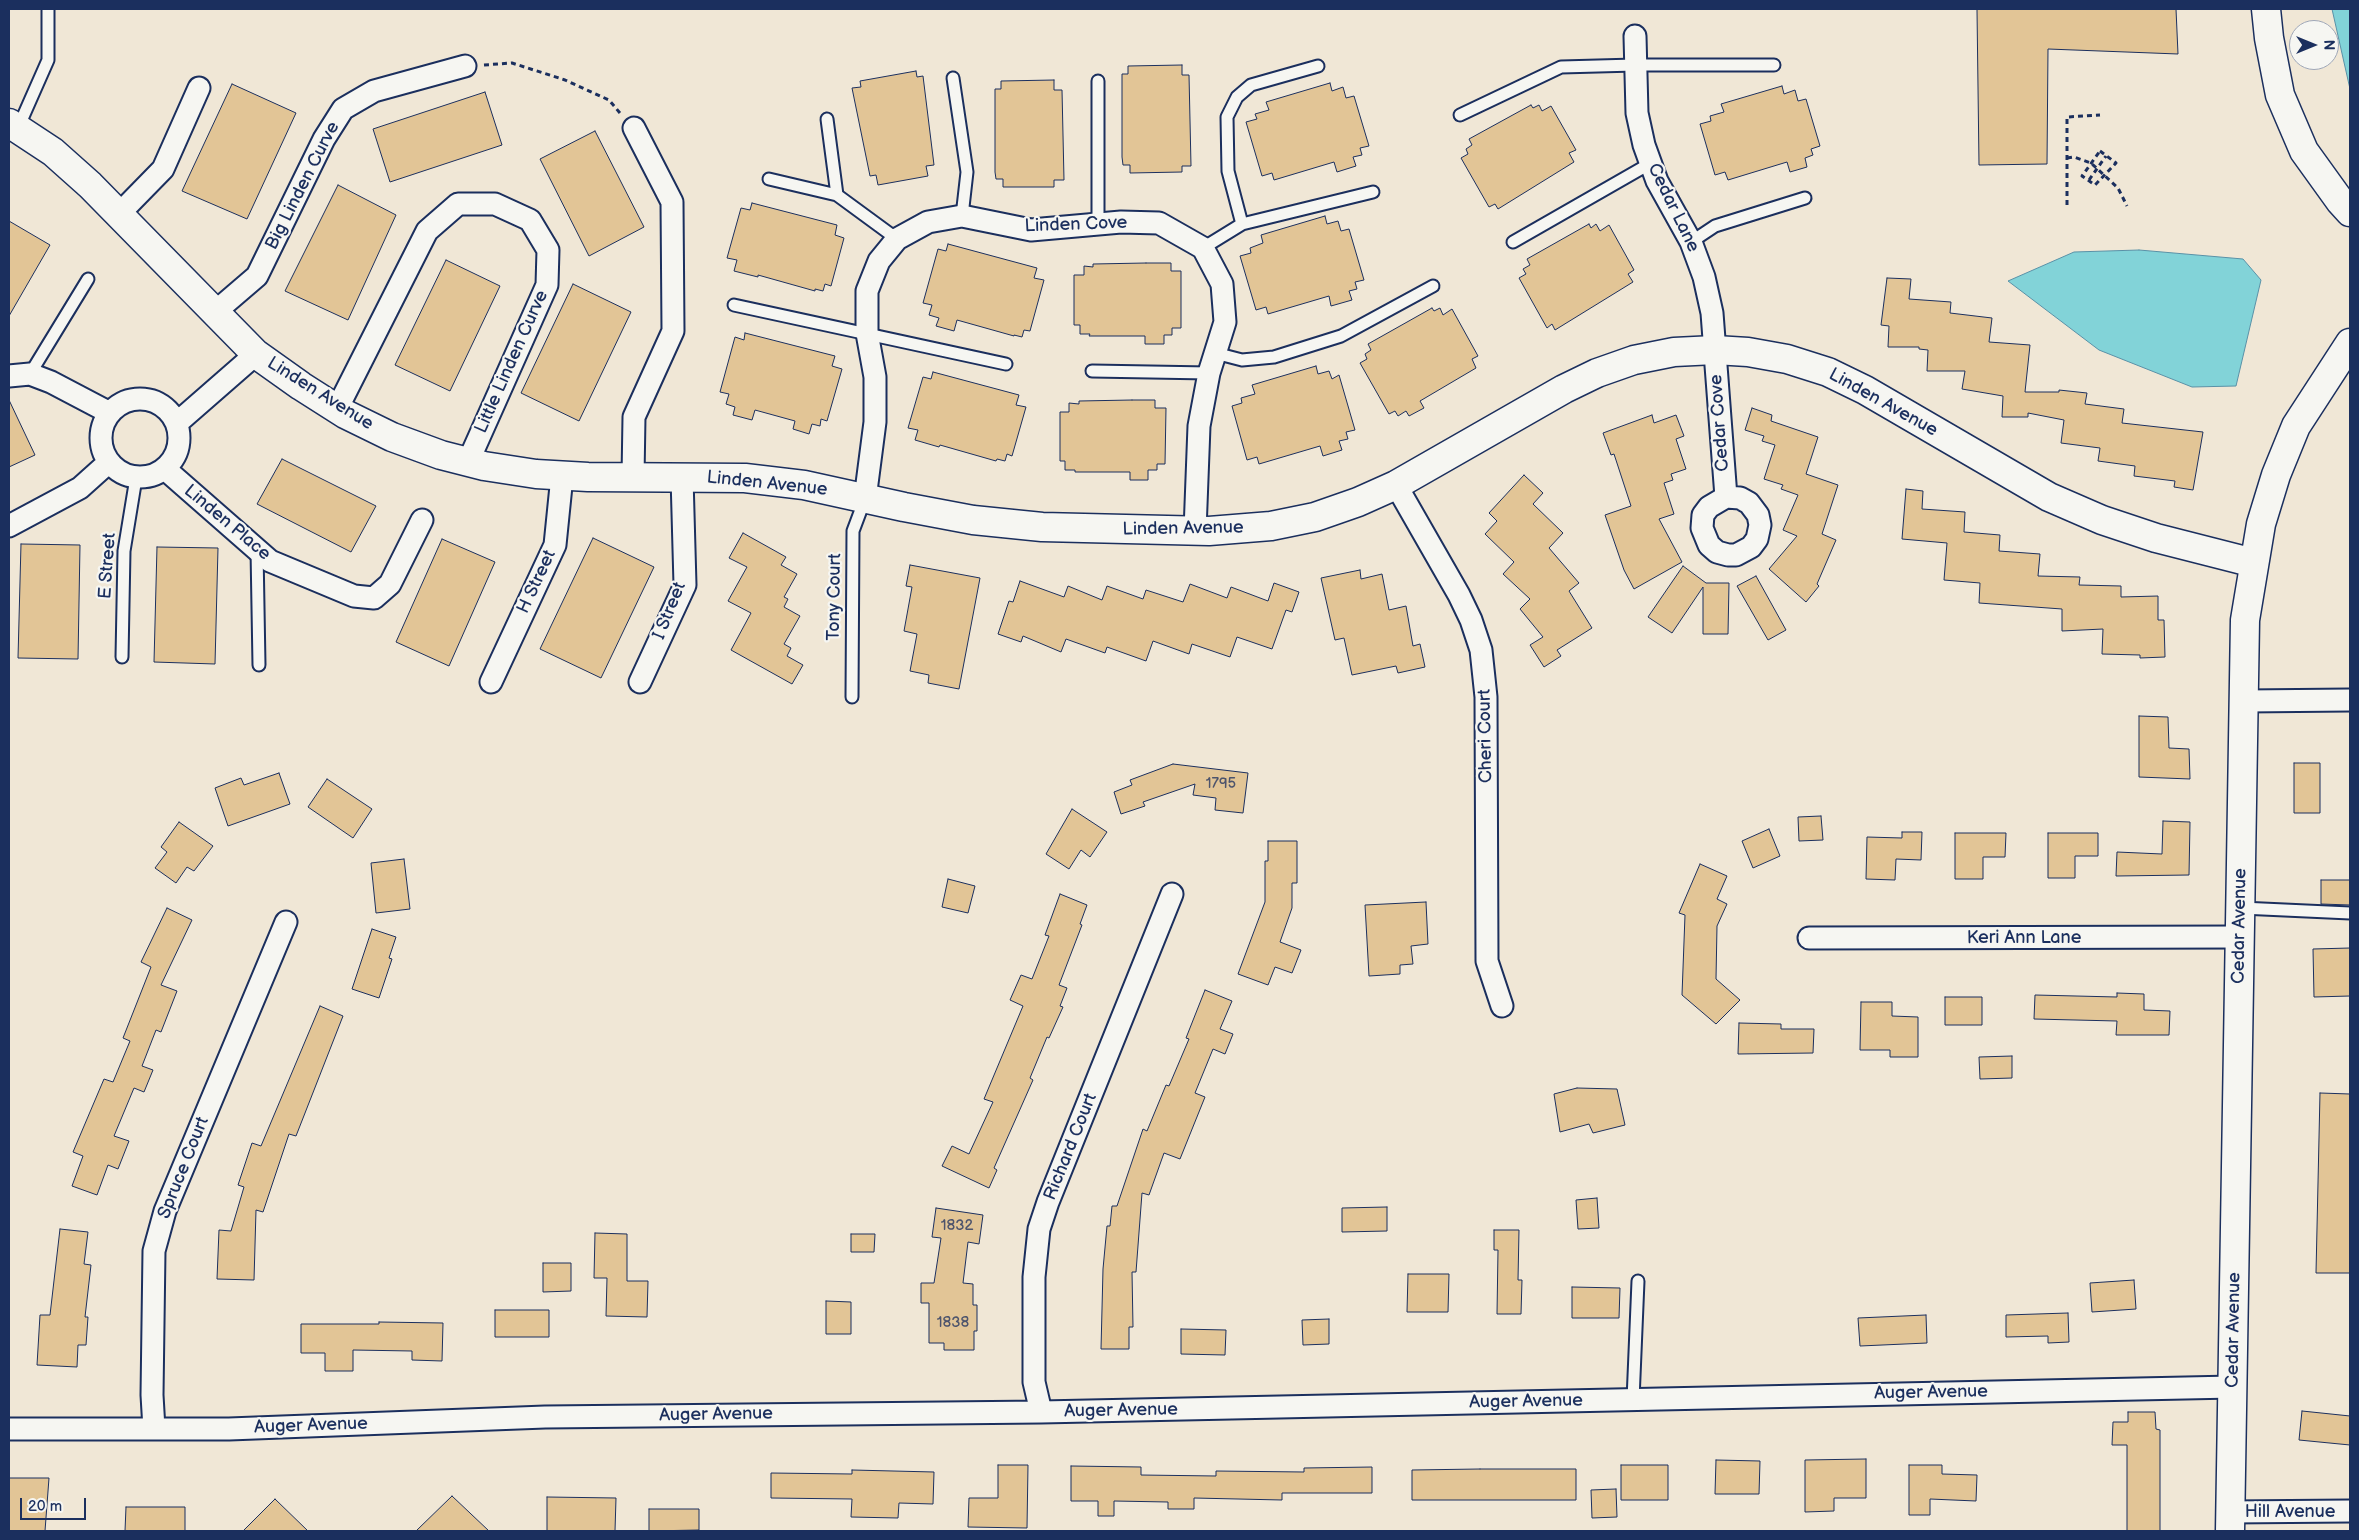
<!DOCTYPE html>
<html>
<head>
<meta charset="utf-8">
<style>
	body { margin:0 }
	#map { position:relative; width:2359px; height:1540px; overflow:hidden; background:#f0e7d6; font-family:"Balsamiq Sans",sans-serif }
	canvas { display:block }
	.frame { position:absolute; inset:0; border:10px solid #1b2f5e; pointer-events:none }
	.north { position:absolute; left:2289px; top:20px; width:50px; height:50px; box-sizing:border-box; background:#f6f6f2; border:1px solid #9ea6b7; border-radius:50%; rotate:90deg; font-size:14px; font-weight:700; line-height:20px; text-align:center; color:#1b2f5e }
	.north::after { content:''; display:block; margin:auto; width:18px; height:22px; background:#1b2f5e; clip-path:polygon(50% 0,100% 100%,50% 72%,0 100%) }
	.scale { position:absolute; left:20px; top:1498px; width:66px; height:22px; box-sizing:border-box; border:2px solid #1b2f5e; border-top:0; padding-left:6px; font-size:15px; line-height:18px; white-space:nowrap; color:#1b2f5e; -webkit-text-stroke:4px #f6f6f2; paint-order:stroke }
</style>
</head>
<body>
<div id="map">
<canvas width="2359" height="1540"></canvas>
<div class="frame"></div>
<div class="north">N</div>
<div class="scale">20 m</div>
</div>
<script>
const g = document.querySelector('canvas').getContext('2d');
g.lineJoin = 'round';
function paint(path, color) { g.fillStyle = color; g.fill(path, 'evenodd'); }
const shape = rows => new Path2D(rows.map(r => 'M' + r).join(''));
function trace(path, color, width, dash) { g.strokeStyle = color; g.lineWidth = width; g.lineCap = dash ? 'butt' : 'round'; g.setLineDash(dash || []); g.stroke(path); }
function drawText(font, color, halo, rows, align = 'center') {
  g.font = font + ' "Balsamiq Sans",sans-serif'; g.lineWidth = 4.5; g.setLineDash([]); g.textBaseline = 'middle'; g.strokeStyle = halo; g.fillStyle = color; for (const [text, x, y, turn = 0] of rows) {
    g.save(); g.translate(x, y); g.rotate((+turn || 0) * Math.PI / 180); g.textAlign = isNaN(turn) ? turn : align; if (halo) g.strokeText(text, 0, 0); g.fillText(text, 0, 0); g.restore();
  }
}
const water = shape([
	[2332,9,2350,9,2350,89,2332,9],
	[2139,250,2243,259,2261,280,2236,386,2192,387,2099,350,2008,281,2074,252,2139,250]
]);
paint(water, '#82d3d8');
trace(water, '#5991a7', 1);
const building = shape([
	[1977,9,2176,9,2178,54,2048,49,2047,164,1979,165,1977,9],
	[1182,65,1182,75,1189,75,1191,166,1182,166,1182,172,1130,173,1130,165,1123,165,1122,157,1122,74,1128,74,1128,66,1182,65],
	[916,71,917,77,923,76,934,165,926,166,928,176,878,185,876,175,870,176,852,88,861,87,860,81,916,71],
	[1054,80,1054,90,1062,90,1064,180,1054,180,1054,187,1003,187,1003,179,996,179,995,172,995,89,1001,89,1001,81,1054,80],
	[1330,83,1332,91,1343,87,1346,98,1354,96,1369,146,1360,148,1362,155,1353,157,1356,166,1337,172,1334,162,1274,180,1272,173,1262,176,1246,122,1257,119,1255,114,1269,110,1266,102,1330,83],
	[232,84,296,113,247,219,182,191,232,84],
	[1782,86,1784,94,1795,90,1798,101,1806,99,1820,146,1811,149,1813,155,1805,158,1807,167,1790,172,1787,162,1728,180,1725,172,1715,175,1700,124,1711,121,1710,116,1724,112,1721,104,1782,86],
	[485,92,502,145,390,182,373,129,485,92],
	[1531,105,1533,108,1539,105,1542,111,1551,106,1576,150,1569,153,1574,162,1498,209,1495,204,1489,207,1461,158,1468,154,1466,149,1472,145,1469,139,1531,105],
	[595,131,644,227,589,256,540,159,595,131],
	[338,185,396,215,348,320,285,291,338,185],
	[752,203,837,225,835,235,844,238,831,286,825,284,823,291,815,289,815,291,758,275,758,277,734,271,737,260,727,258,741,208,750,210,752,203],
	[1325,216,1327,224,1338,221,1341,231,1349,229,1364,280,1355,282,1357,289,1349,291,1352,300,1331,306,1329,296,1268,314,1266,307,1256,310,1240,256,1251,253,1250,248,1263,243,1261,235,1325,216],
	[9,221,50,245,9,316,9,221],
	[1589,224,1591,228,1596,224,1600,231,1609,225,1634,270,1628,274,1633,282,1555,330,1552,324,1547,328,1519,278,1526,274,1523,269,1530,265,1527,259,1589,224],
	[948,244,1037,268,1034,278,1044,280,1030,331,1024,330,1022,337,1014,335,1014,336,957,320,954,331,936,326,939,318,929,315,932,305,923,303,938,249,946,251,948,244],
	[446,260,500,286,450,391,395,365,446,260],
	[1146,263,1171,263,1171,271,1181,271,1181,328,1172,328,1172,335,1164,335,1164,344,1145,344,1145,336,1089,336,1090,334,1080,334,1080,325,1074,325,1074,275,1084,275,1084,266,1093,267,1093,264,1146,263],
	[1887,278,1911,279,1909,299,1951,302,1950,313,1992,318,1989,342,2030,345,2025,392,2059,392,2059,390,2087,393,2085,404,2124,409,2122,423,2203,432,2193,490,2174,487,2175,481,2134,476,2135,466,2098,461,2100,448,2061,443,2064,420,2028,413,2028,417,2002,417,2003,396,1962,389,1965,371,1927,371,1928,350,1919,349,1919,347,1888,347,1889,326,1881,325,1887,278],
	[573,284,631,312,579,421,521,393,573,284],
	[1432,308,1434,311,1440,308,1443,315,1452,309,1478,356,1472,359,1476,368,1420,401,1424,408,1409,416,1406,411,1398,416,1395,411,1389,414,1360,363,1367,359,1365,354,1371,350,1368,344,1432,308],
	[745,333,835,356,832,366,842,369,827,421,821,419,820,426,812,424,809,434,793,429,795,421,755,410,752,420,733,415,735,407,726,404,729,394,720,392,735,337,744,340,745,333],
	[1316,366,1318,374,1329,371,1332,379,1339,375,1355,430,1346,432,1348,439,1339,441,1342,450,1323,456,1320,446,1259,464,1257,457,1247,460,1232,406,1242,403,1241,398,1255,394,1252,385,1316,366],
	[933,372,1019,395,1016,405,1026,407,1012,456,1007,454,1005,461,997,459,996,461,940,445,939,447,915,440,918,430,908,428,923,377,931,379,933,372],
	[9,400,35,455,9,467,9,400],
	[1132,400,1155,400,1155,408,1166,408,1165,464,1157,464,1157,470,1148,470,1148,480,1130,480,1130,472,1075,472,1075,470,1065,470,1065,461,1060,461,1060,412,1069,412,1069,403,1079,404,1079,401,1132,400],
	[1752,408,1772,415,1771,421,1818,437,1806,474,1838,485,1822,534,1836,540,1817,584,1819,586,1806,602,1769,569,1797,536,1783,530,1798,495,1781,489,1783,485,1764,479,1775,445,1762,441,1764,436,1745,430,1752,408],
	[1652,415,1654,423,1676,415,1684,436,1676,439,1686,469,1671,474,1673,480,1664,483,1674,514,1659,519,1682,562,1634,589,1624,570,1605,515,1631,506,1614,454,1611,455,1603,433,1652,415],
	[282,459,376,506,351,552,257,504,282,459],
	[1524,475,1543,493,1533,504,1563,533,1549,548,1579,583,1569,591,1592,628,1557,650,1561,656,1544,667,1530,645,1543,637,1520,609,1530,599,1503,574,1514,562,1485,534,1497,521,1489,513,1524,475],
	[1906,489,1923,491,1922,509,1965,512,1964,532,2000,535,1999,551,2040,554,2038,576,2080,577,2079,585,2121,586,2121,597,2158,596,2158,620,2164,620,2165,657,2140,658,2140,655,2102,654,2103,629,2062,631,2062,609,1979,603,1980,583,1944,580,1947,543,1902,539,1906,489],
	[743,533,786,557,781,565,797,574,784,597,788,599,784,607,800,616,784,644,791,648,787,656,803,665,792,684,731,650,751,613,728,601,747,567,729,558,743,533],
	[593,538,654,567,601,678,540,649,593,538],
	[442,539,495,562,449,666,396,642,442,539],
	[21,544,80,545,78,659,18,658,21,544],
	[157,547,218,548,215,664,154,662,157,547],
	[910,565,980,578,959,689,928,683,929,675,910,671,917,634,904,631,912,587,906,586,910,565],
	[1683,566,1706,583,1729,583,1728,634,1703,634,1703,587,1672,633,1648,617,1683,566],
	[1360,570,1361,579,1382,574,1389,610,1406,606,1413,646,1420,644,1425,667,1398,673,1396,666,1352,675,1344,638,1335,640,1321,578,1360,570],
	[1756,576,1786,630,1768,640,1737,586,1756,576],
	[1020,581,1064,597,1068,586,1102,600,1107,586,1143,599,1146,590,1183,602,1190,584,1227,598,1231,587,1268,601,1274,583,1299,592,1292,612,1286,610,1272,649,1237,637,1230,657,1192,644,1189,654,1153,641,1146,661,1107,647,1105,653,1066,639,1061,652,1023,636,1021,642,998,634,1009,601,1013,602,1020,581],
	[2139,716,2168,717,2169,748,2189,749,2190,779,2139,777,2139,716],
	[2294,763,2320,763,2320,813,2294,813,2294,763],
	[1173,764,1248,773,1243,813,1215,810,1216,798,1193,795,1195,784,1143,802,1145,806,1121,814,1114,792,1132,785,1130,780,1173,764],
	[279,773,290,804,228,826,215,788,241,778,244,785,279,773],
	[327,779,372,809,353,838,308,807,327,779],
	[1072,809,1107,832,1090,857,1081,850,1069,869,1046,854,1072,809],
	[1821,816,1823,840,1799,841,1798,817,1821,816],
	[2163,821,2190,822,2189,875,2116,876,2117,852,2162,854,2163,821],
	[179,822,213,846,194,871,187,867,176,883,155,868,167,852,161,847,179,822],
	[1769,829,1780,856,1753,868,1742,841,1769,829],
	[1902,832,1922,832,1921,860,1896,859,1895,880,1866,879,1867,837,1902,838,1902,832],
	[1955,833,2006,833,2005,857,1983,857,1983,879,1955,879,1955,833],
	[2048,833,2098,833,2098,856,2075,856,2075,878,2048,878,2048,833],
	[1268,841,1297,841,1297,883,1292,883,1292,908,1280,942,1301,950,1292,973,1275,967,1268,985,1238,974,1265,902,1265,861,1268,861,1268,841],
	[404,859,410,909,376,913,371,863,404,859],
	[1700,864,1727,876,1717,899,1727,904,1717,926,1716,979,1740,1000,1716,1024,1682,995,1685,915,1679,913,1700,864],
	[948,879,975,886,968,913,942,907,948,879],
	[2321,880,2350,880,2350,905,2321,904,2321,880],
	[1060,894,1087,905,1080,924,1082,925,1059,985,1067,988,1060,1006,1063,1007,1049,1038,1047,1037,1030,1078,1033,1080,994,1168,997,1170,989,1188,942,1166,952,1146,969,1154,993,1102,984,1099,1023,1006,1010,1000,1021,975,1032,979,1049,936,1045,935,1060,894],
	[1426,902,1428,944,1411,946,1413,964,1400,965,1400,974,1369,976,1365,905,1426,902],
	[167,908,192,920,161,985,177,991,161,1032,156,1030,142,1066,153,1070,144,1092,134,1088,114,1136,129,1141,118,1169,108,1165,97,1195,72,1186,83,1156,73,1152,104,1079,113,1082,130,1041,123,1038,151,967,141,962,167,908],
	[372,929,396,937,389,958,392,959,379,998,352,989,372,929],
	[2350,948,2350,996,2314,997,2313,949,2350,948],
	[1205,990,1232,1001,1220,1029,1233,1034,1225,1054,1213,1049,1195,1093,1205,1097,1180,1159,1164,1153,1149,1195,1142,1193,1136,1272,1132,1272,1133,1327,1129,1327,1129,1349,1101,1349,1103,1269,1107,1226,1110,1226,1112,1206,1117,1206,1143,1129,1147,1131,1166,1085,1169,1086,1189,1039,1186,1038,1205,990],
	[2117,993,2144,994,2144,1010,2170,1011,2169,1035,2116,1035,2117,1021,2034,1019,2035,995,2117,997,2117,993],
	[1945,997,1982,997,1982,1025,1945,1025,1945,997],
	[1861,1002,1892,1002,1892,1016,1918,1017,1918,1057,1890,1057,1890,1050,1860,1050,1861,1002],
	[320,1006,343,1016,296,1136,289,1134,263,1212,256,1210,254,1280,217,1279,219,1230,231,1231,244,1187,238,1185,252,1143,261,1146,320,1006],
	[1739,1023,1781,1024,1781,1029,1814,1029,1813,1053,1738,1054,1739,1023],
	[2012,1056,2012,1078,1980,1079,1979,1057,2012,1056],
	[1577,1088,1617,1089,1625,1125,1593,1133,1589,1124,1560,1132,1554,1094,1577,1088],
	[2320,1093,2350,1094,2350,1273,2316,1273,2320,1093],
	[1597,1198,1599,1228,1578,1229,1576,1200,1597,1198],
	[1387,1207,1387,1231,1342,1232,1342,1208,1387,1207],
	[936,1208,983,1215,979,1244,968,1242,963,1283,973,1284,973,1305,977,1305,977,1331,974,1331,974,1350,944,1350,944,1343,929,1343,929,1303,921,1303,921,1283,934,1283,941,1238,932,1237,936,1208],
	[60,1229,88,1232,84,1264,91,1265,85,1317,88,1317,86,1345,78,1345,77,1367,37,1365,40,1315,50,1315,60,1229],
	[1494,1230,1519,1230,1518,1280,1522,1280,1521,1314,1497,1314,1498,1250,1494,1250,1494,1230],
	[595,1233,627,1234,627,1281,648,1281,647,1317,606,1316,607,1278,594,1278,595,1233],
	[851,1234,875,1234,874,1252,851,1252,851,1234],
	[543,1263,571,1263,571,1291,543,1292,543,1263],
	[1408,1274,1449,1274,1448,1312,1407,1312,1408,1274],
	[2134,1280,2136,1309,2092,1312,2090,1283,2134,1280],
	[1572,1287,1620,1288,1619,1318,1572,1318,1572,1287],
	[826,1301,851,1302,851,1334,826,1334,826,1301],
	[495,1310,549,1310,549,1337,495,1337,495,1310],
	[2068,1313,2069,1342,2048,1343,2048,1336,2006,1337,2006,1315,2068,1313],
	[1926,1315,1927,1343,1860,1346,1858,1318,1926,1315],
	[1329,1319,1329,1344,1303,1345,1302,1320,1329,1319],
	[379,1322,443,1323,442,1361,412,1360,412,1351,353,1350,353,1371,325,1371,325,1353,301,1353,301,1324,379,1324,379,1322],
	[1181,1329,1226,1330,1225,1355,1181,1354,1181,1329],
	[2302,1411,2350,1416,2350,1445,2299,1440,2302,1411],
	[2128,1412,2155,1412,2156,1429,2160,1430,2160,1531,2127,1531,2127,1445,2112,1445,2113,1422,2128,1422,2128,1412],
	[1866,1459,1866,1498,1834,1498,1834,1511,1805,1512,1805,1460,1866,1459],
	[1716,1460,1760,1461,1759,1494,1715,1494,1716,1460],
	[998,1465,1028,1465,1027,1528,968,1527,969,1498,998,1498,998,1465],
	[1621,1465,1668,1465,1668,1500,1621,1500,1621,1465],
	[1909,1465,1942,1465,1942,1474,1977,1475,1976,1501,1930,1499,1930,1515,1909,1515,1909,1465],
	[1071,1466,1141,1467,1141,1475,1216,1476,1216,1471,1304,1472,1304,1468,1372,1467,1372,1493,1282,1493,1282,1500,1194,1498,1194,1509,1168,1509,1168,1502,1114,1501,1114,1516,1098,1516,1098,1501,1071,1501,1071,1466],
	[1480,1469,1576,1469,1576,1500,1412,1500,1412,1470,1480,1469],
	[852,1470,934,1472,933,1504,899,1503,898,1518,851,1517,852,1499,771,1498,771,1473,852,1474,852,1470],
	[9,1478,49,1478,45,1531,9,1531,9,1478],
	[1616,1489,1617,1517,1592,1518,1591,1490,1616,1489],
	[452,1496,489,1531,416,1531,452,1496],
	[547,1497,616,1498,615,1531,547,1531,547,1497],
	[275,1499,308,1531,243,1531,275,1499],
	[126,1507,185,1507,185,1531,125,1531,126,1507],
	[649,1509,699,1509,699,1530,649,1531,649,1509]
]);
paint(building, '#e2c596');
trace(building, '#1b2f5e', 1);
const lane = shape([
	[953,78,967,172,962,216],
	[1460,115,1561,67,1635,65,1774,65],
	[827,119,837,195,897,239],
	[18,128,48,60,48,9],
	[769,179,837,195],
	[1098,224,1098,81],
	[1242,224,1228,171,1227,117,1237,97,1251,85,1318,66],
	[1513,242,1651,163],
	[1691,242,1715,226,1805,198],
	[1203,248,1242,224,1373,192],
	[734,305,1006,364],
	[1215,353,1242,360,1274,357,1341,336,1433,286],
	[1092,371,1209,373],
	[30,374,88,279],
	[257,550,259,665],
	[122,657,124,551,136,478],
	[852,697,853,531,865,499],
	[2241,908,2350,913],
	[1633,1400,1638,1281]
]);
const street = shape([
	[1635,36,1637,113,1644,145,1657,181,1691,242,1704,277,1712,313,1726,497,1740,498,1749,503,1758,515,1760,525,1757,539,1751,547,1736,555,1728,555,1717,552,1709,545,1702,528,1703,515,1709,507,1726,497],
	[119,214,163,169,199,88],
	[215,312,257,276,324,139,343,109,374,91,465,66],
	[9,376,30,374,51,382,110,413],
	'101 438a39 39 0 1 1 78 0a39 39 0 1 1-78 0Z',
	[337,409,427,231,458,204,495,204,530,220,548,250,547,285,468,462],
	[177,423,256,354],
	[165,469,270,561,354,596,374,598,390,584,422,520],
	[633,477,634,417,673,331,672,202,634,128],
	[1396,485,1459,595,1471,620,1481,650,1486,697,1487,961,1502,1006],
	[865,499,875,422,875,377,867,333,867,291,879,261,897,239,928,222,962,216,1031,230,1121,222,1159,223,1203,248,1222,284,1225,322,1209,373,1199,426,1195,531],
	[9,526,80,488,109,462],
	[491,682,555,545,562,476],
	[640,682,685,585,682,477],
	[2245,701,2350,700],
	[1809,938,2240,937],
	[1041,1412,1034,1382,1034,1277,1039,1229,1048,1202,1172,894],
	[9,1429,229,1429,545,1417,1041,1412,2233,1387],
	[154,1429,152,1395,154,1251,165,1211,286,922],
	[2230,1512,2350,1511]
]);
const secondary = shape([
	[2266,9,2269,38,2280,95,2304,151,2340,201,2350,212],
	[9,123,53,152,90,185,256,354,301,386,345,414,392,437,441,455,484,466,536,474,588,477,745,478,804,485,904,507,973,520,1042,527,1209,531,1271,526,1315,517,1358,502,1396,485,1564,389,1597,373,1634,360,1674,352,1715,350,1748,352,1787,359,1828,372,1865,390,2049,497,2102,520,2156,538,2254,563],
	[2230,1531,2245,620,2261,524,2276,475,2296,426,2350,343]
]);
trace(lane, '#1b2f5e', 15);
trace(street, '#1b2f5e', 25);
trace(secondary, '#1b2f5e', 31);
trace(shape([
	[484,65,512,63,565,80,609,100,620,113],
	[2100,151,2116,163,2095,185,2082,176,2100,151],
	[2067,158,2074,157,2091,163,2118,188,2127,206],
	[2089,180,2106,156],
	[2067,205,2067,117,2100,115]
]), '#1b2f5e', 3, [5, 4]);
trace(lane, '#f6f6f2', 11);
trace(street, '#f6f6f2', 21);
trace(secondary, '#f6f6f2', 28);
drawText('15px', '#4d546c', null, [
	["1795",1221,784],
	["1832",957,1226],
	["1838",953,1323]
]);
drawText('18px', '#1b2f5e', '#f6f6f2', [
	["Big Linden Curve",303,186,-63],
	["Cedar Lane",1673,208,64],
	["Linden Cove",1076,225,-2],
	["Little Linden Curve",512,362,-66],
	["Linden Avenue",320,394,32],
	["Linden Avenue",1883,403,29],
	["Cedar Cove",1720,423,-94],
	["Linden Avenue",767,484,6],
	["Linden Place",227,523,40],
	["Linden Avenue",1183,529,-1],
	["E Street",108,566,-86],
	["H Street",537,582,-65],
	["Tony Court",835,597,-89],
	["I Street",670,611,-68],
	["Cheri Court",1486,736,-91],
	["Cedar Avenue",2240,926,-89],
	["Keri Ann Lane",2024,938],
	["Richard Court",1071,1147,-68],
	["Spruce Court",184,1168,-68],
	["Cedar Avenue",2234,1330,-89],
	["Auger Avenue",1931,1393,-1],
	["Auger Avenue",1526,1402,-1],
	["Auger Avenue",1121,1411,-1],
	["Auger Avenue",716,1415,-1],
	["Auger Avenue",311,1426,-2],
	["Hill Avenue",2290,1512]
]);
</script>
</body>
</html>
